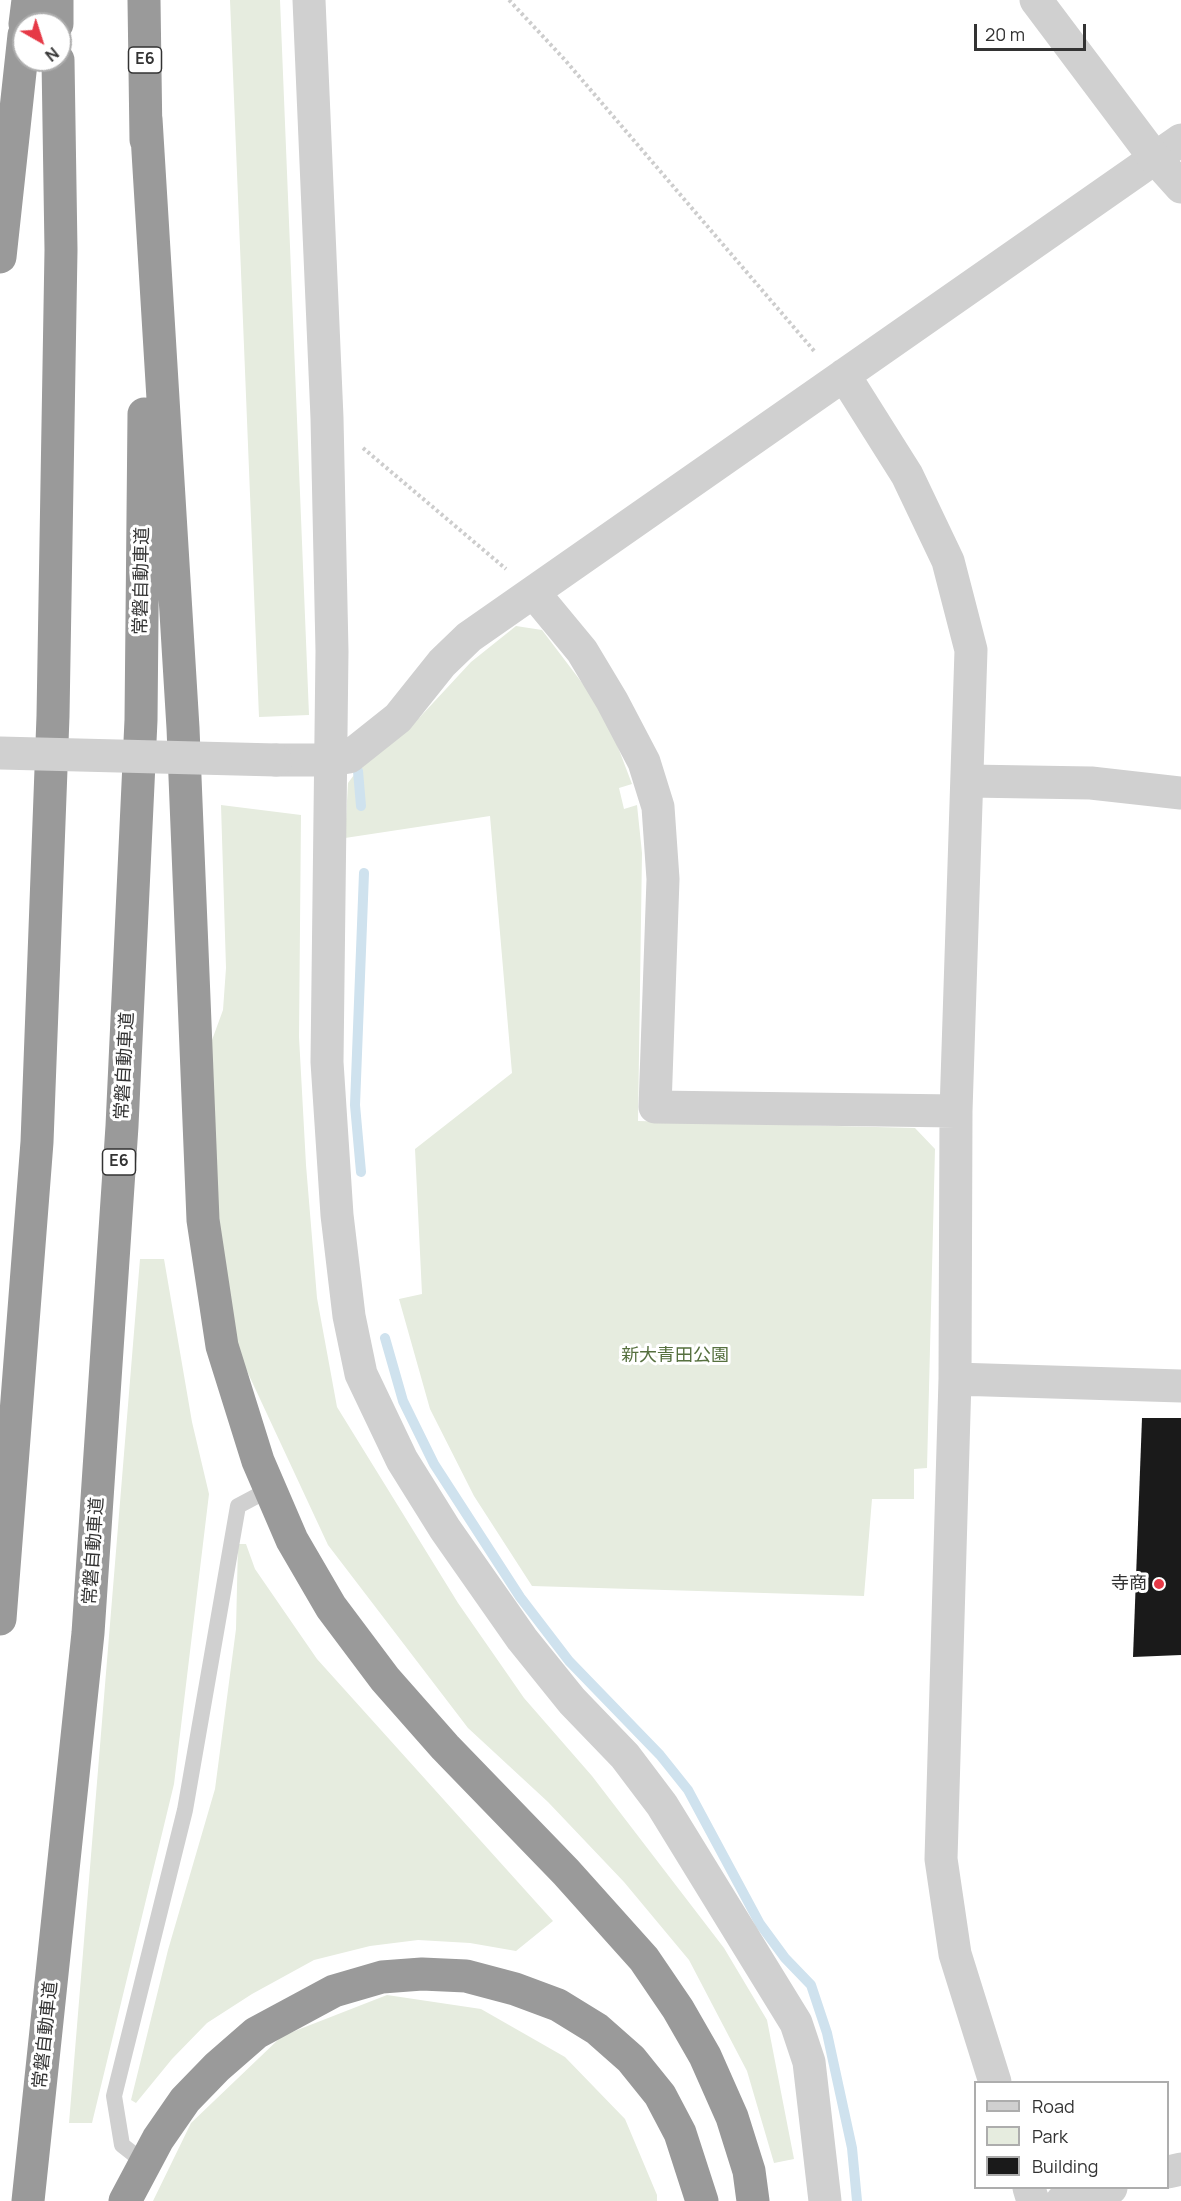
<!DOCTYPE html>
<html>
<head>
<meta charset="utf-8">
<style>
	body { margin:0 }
	#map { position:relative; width:1181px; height:2201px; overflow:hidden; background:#fff; font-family:Manrope,sans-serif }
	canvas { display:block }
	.legend { position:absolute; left:974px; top:2081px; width:195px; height:108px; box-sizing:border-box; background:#fff; border:2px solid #adadad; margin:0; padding:8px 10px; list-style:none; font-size:18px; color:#333 }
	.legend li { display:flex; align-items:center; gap:12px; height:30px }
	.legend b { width:30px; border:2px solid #adadad }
	.north { position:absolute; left:12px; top:12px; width:60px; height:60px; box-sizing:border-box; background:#fff; border:2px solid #adadad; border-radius:50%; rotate:141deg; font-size:16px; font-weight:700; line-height:24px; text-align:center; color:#333 }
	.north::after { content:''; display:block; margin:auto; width:21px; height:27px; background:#e63946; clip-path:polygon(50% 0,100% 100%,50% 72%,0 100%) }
	.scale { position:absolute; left:974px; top:24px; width:112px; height:27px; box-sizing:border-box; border:3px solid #333; border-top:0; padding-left:8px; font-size:18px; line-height:21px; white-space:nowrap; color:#333; -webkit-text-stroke:4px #fff; paint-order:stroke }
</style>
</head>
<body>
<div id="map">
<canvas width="1181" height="2201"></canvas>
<ul class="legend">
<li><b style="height:8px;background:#d0d0d0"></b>Road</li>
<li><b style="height:16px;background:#e6ecdf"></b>Park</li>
<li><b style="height:16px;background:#1a1a1a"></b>Building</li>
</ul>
<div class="north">N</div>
<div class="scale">20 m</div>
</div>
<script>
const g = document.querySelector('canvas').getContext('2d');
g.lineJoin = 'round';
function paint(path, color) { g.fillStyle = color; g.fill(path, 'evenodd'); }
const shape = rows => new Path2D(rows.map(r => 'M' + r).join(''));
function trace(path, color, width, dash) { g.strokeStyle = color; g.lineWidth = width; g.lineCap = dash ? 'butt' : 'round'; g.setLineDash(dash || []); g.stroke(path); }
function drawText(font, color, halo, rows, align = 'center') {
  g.font = font + ' Manrope,"Noto Sans JP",sans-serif'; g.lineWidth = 6; g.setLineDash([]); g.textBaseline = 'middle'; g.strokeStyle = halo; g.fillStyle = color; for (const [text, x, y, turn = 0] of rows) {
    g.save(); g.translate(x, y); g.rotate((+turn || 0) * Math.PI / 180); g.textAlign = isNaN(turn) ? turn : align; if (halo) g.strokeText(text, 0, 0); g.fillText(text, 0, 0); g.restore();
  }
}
paint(shape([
	[230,0,280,0,309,715,259,717],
	[516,626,542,630,592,696,616,742,632,784,619,788,624,809,637,805,642,853,638,1121,915,1128,935,1149,927,1468,914,1469,914,1499,872,1499,864,1596,532,1586,474,1496,430,1409,399,1299,422,1294,415,1149,512,1073,490,816,345,838,348,783,365,760,420,717,471,662],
	[221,805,301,815,299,1037,306,1165,317,1298,337,1407,458,1603,524,1698,592,1776,724,1948,767,2020,794,2159,774,2163,747,2071,689,1960,624,1882,548,1802,468,1728,328,1545,240,1356,217,1259,208,1051,223,1010,226,968],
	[140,1259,164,1259,192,1422,209,1494,174,1784,92,2123,69,2123],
	[238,1544,246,1544,255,1569,317,1659,553,1921,516,1951,470,1943,418,1940,370,1946,314,1960,252,1994,207,2023,172,2059,136,2103,131,2100,168,1950,215,1789,236,1629],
	[387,1995,481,2009,565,2057,625,2119,657,2195,657,2201,153,2201,191,2123,282,2036]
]), '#e6ecdf');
trace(shape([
	[358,771,361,806],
	[361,1172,355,1105,364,873],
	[385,1338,403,1401,434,1464,520,1597,569,1661,660,1755,688,1790,760,1924,785,1958,811,1985,827,2033,852,2148,857,2201]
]), '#cfe2ee', 10);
paint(shape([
	[1142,1418,1181,1418,1181,1655,1133,1657]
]), '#1a1a1a');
trace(shape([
	[509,0,565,60,815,352],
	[363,448,506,569]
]), '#cdcdcd', 4, [3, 3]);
trace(shape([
	[145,2163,122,2145,114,2096,185,1810,238,1506,270,1489]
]), '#d0d0d0', 16);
trace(shape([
	[309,0,327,418,332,651,327,1062,337,1215,349,1316,361,1374,402,1460,445,1529,522,1639,572,1701,625,1756,662,1805,796,2023,809,2062,825,2201],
	[534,593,582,651,612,701,644,762,658,807,663,879,655,1107,956,1111,971,650,948,561,907,475,844,375],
	[276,760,330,760,349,757,398,718,442,663,469,637,1181,140],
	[969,781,1091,783,1181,793],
	[956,1111,955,1379,1181,1386],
	[955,1379,941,1859,955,1954,995,2082],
	[1168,2172,1181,2169],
	[1029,2188,1033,2201],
	[1062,2201,1111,2188]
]), '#d0d0d0', 33);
trace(shape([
	[1036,0,1154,157,1181,187]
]), '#d0d0d0', 33);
trace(shape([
	[57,0,57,24],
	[144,0,146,140],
	[25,24,28,0],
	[146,119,183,728,203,1220,222,1346,258,1461,292,1540,331,1607,385,1679,445,1747,566,1872,644,1959,678,2009,705,2056,732,2117,749,2171,753,2201],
	[0,257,24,35],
	[0,1619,37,1142,53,716,61,250,58,60],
	[28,2201,88,1633,122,1126,141,720,144,414],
	[125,2201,158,2139,185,2100,217,2067,256,2033,334,1991,382,1977,422,1974,466,1976,515,1989,558,2005,597,2029,631,2059,660,2095,680,2133,702,2201]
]), '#9a9a9a', 33);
trace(shape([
	[0,753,276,760]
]), '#d0d0d0', 33);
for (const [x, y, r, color] of [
	[1159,1584,6,"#e63946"]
]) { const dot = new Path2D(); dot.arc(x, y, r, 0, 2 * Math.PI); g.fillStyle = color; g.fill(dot); trace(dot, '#fff', 2); }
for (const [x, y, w] of [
	[145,60,33],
	[119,1162,33]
]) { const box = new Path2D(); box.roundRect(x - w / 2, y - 13, w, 26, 4.5); g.fillStyle = '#fff'; g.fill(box); trace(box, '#333', 1.5); }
drawText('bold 16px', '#333', null, [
	["E6",145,60],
	["E6",119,1162]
]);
drawText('18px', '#333', '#fff', [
	["常磐自動車道",142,581,-89],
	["常磐自動車道",125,1066,-87],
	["常磐自動車道",94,1551,-86],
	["常磐自動車道",46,2035,-84]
]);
drawText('18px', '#56703f', '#fff', [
	["新大青田公園",675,1356]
]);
drawText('18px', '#333', '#fff', [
	["寺商",1147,1584]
], 'right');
</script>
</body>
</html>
